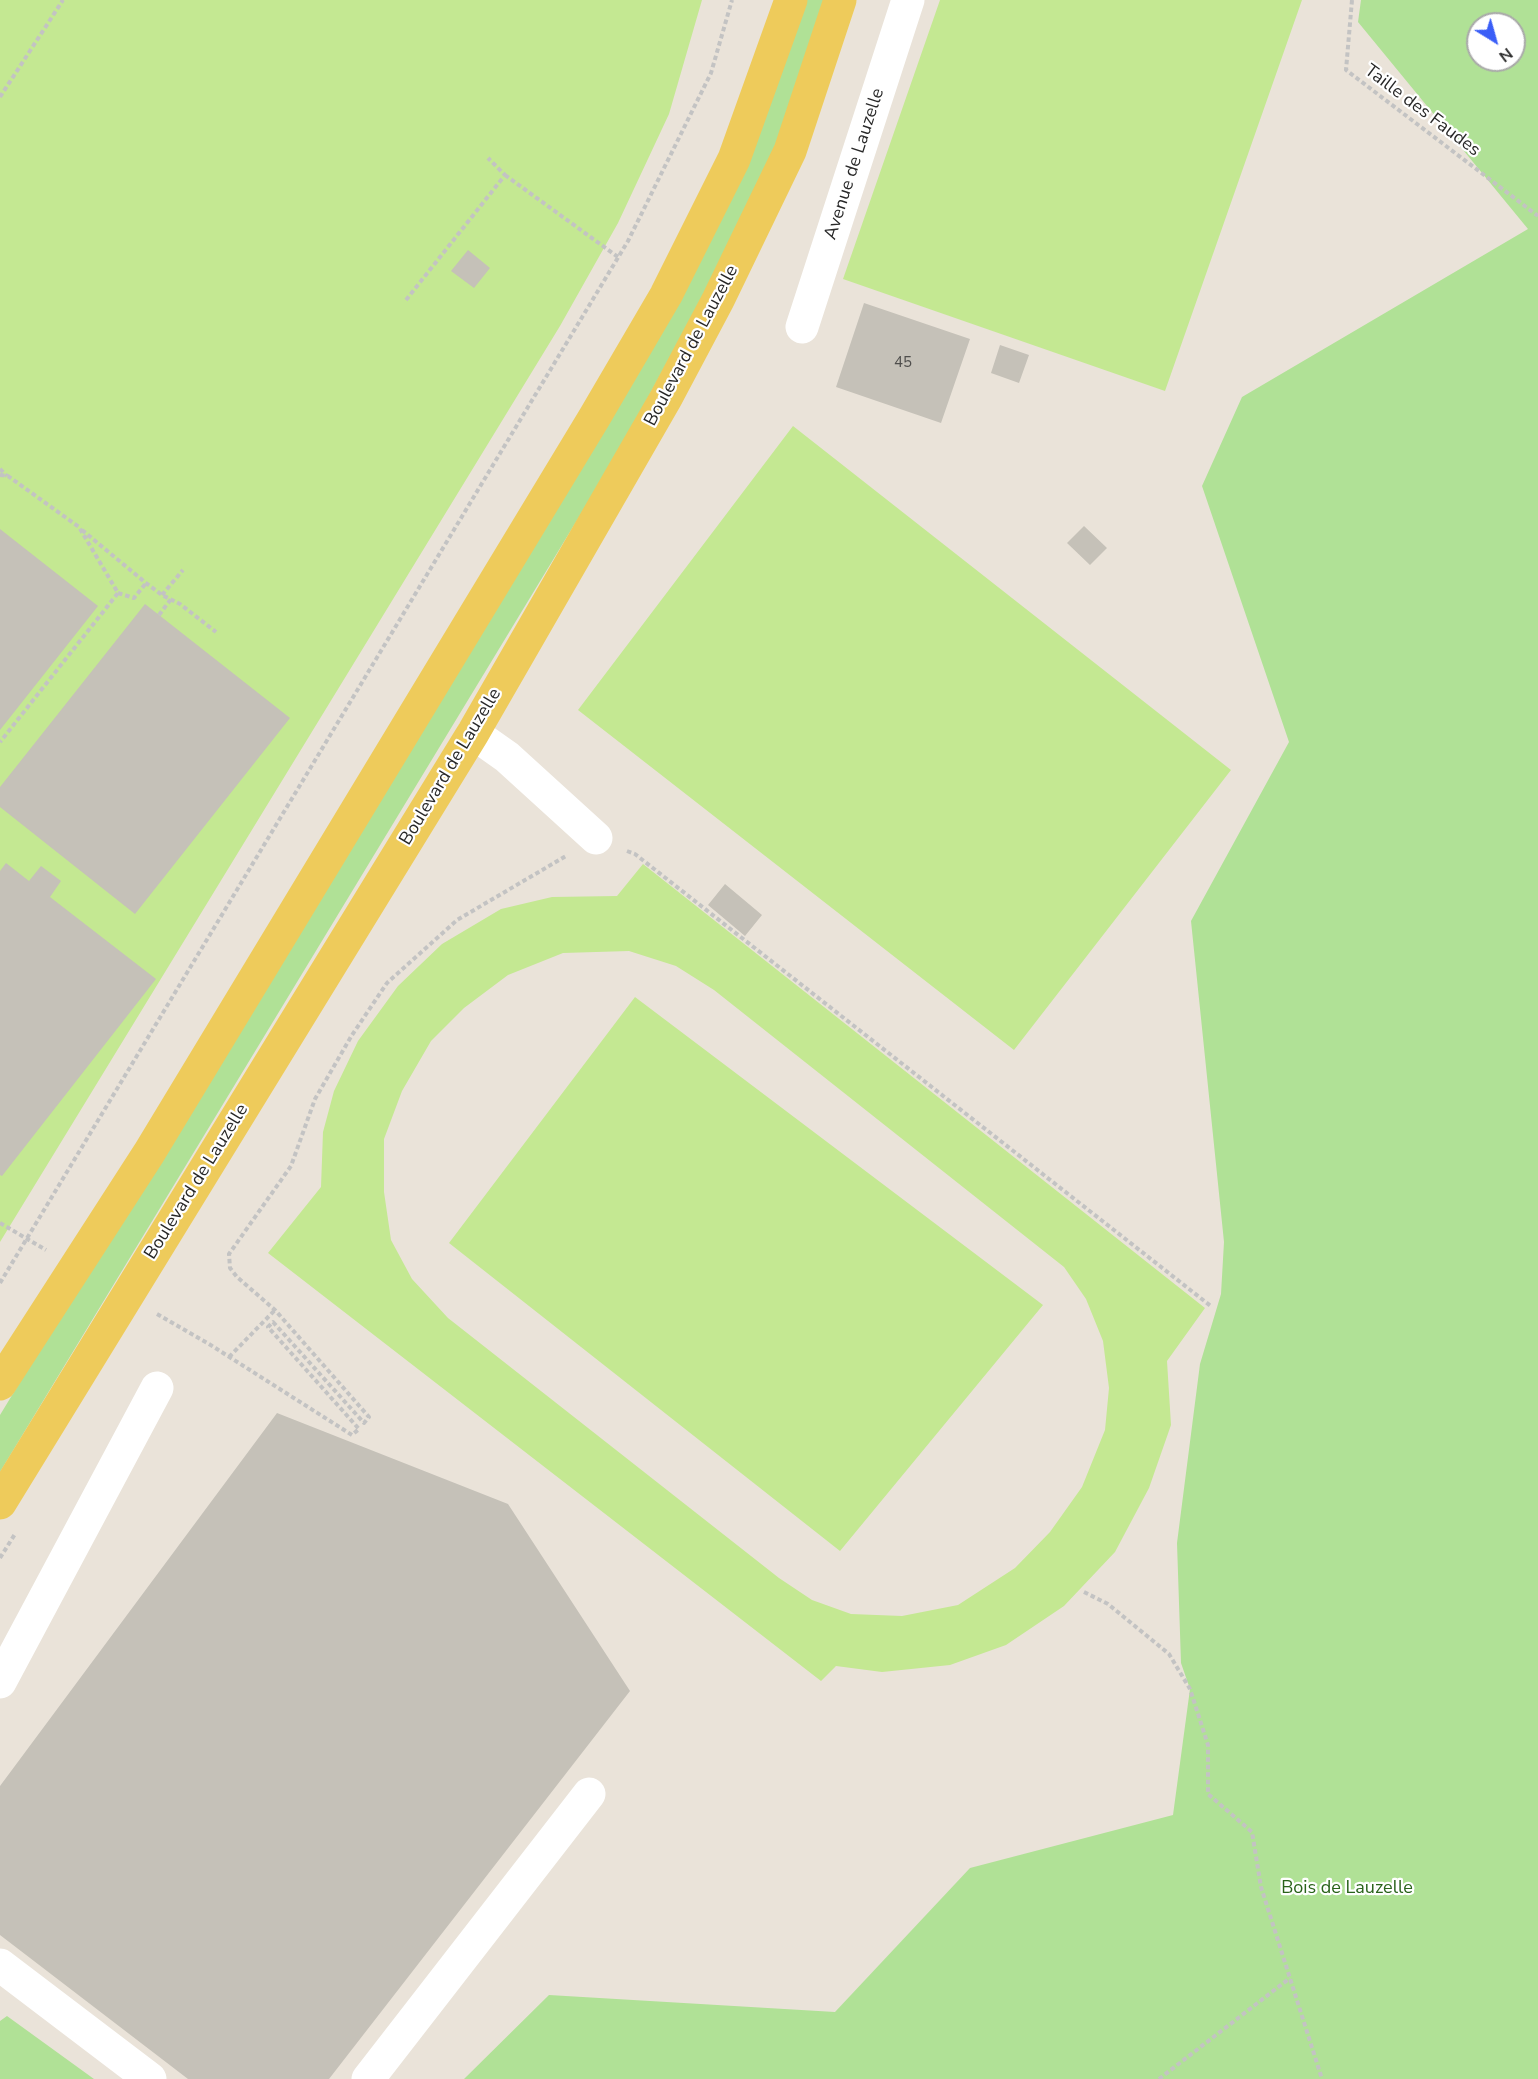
<!DOCTYPE html>
<html>
<head>
<meta charset="utf-8">
<style>
	body { margin:0 }
	#map { position:relative; width:1538px; height:2079px; overflow:hidden; background:#eae3d9; font-family:"Nunito Sans",sans-serif }
	canvas { display:block }
	.north { position:absolute; left:1466px; top:12px; width:60px; height:60px; box-sizing:border-box; background:#fff; border:2px solid #a9a9a9; border-radius:50%; rotate:143deg; font-size:16px; font-weight:700; line-height:24px; text-align:center; color:#282828 }
	.north::after { content:''; display:block; margin:auto; width:21px; height:27px; background:#3a5ef7; clip-path:polygon(50% 0,100% 100%,50% 72%,0 100%) }
</style>
</head>
<body>
<div id="map">
<canvas width="1538" height="2079"></canvas>
<div class="north">N</div>
</div>
<script>
const g = document.querySelector('canvas').getContext('2d');
g.lineJoin = 'round';
function paint(path, color) { g.fillStyle = color; g.fill(path, 'evenodd'); }
const shape = rows => new Path2D(rows.map(r => 'M' + r).join(''));
function trace(path, color, width, dash) { g.strokeStyle = color; g.lineWidth = width; g.lineCap = dash ? 'butt' : 'round'; g.setLineDash(dash || []); g.stroke(path); }
function drawText(font, color, halo, rows, align = 'center') {
  g.font = font + ' "Nunito Sans",sans-serif'; g.lineWidth = 4.5; g.setLineDash([]); g.textBaseline = 'middle'; g.strokeStyle = halo; g.fillStyle = color; for (const [text, x, y, turn = 0] of rows) {
    g.save(); g.translate(x, y); g.rotate((+turn || 0) * Math.PI / 180); g.textAlign = isNaN(turn) ? turn : align; if (halo) g.strokeText(text, 0, 0); g.fillText(text, 0, 0); g.restore();
  }
}
paint(shape([
	[801,0,826,0,789,112,743,222,619,451,0,1472,0,1415,503,588],
	[1361,0,1538,0,1538,2079,464,2079,549,1995,835,2012,970,1868,1173,1815,1190,1689,1181,1663,1177,1543,1200,1364,1221,1294,1224,1242,1191,921,1289,742,1202,486,1242,397,1528,229,1358,22],
	[1478,24,1514,24,1514,60,1478,60],
	[7,2016,94,2079,0,2079,0,2021]
]), '#b0e196');
paint(shape([
	[0,0,702,0,669,114,618,223,560,326,0,1242],
	[940,0,1302,0,1165,391,843,279],
	[793,426,1231,770,1014,1050,578,710],
	[643,864,1205,1308,1167,1361,1171,1425,1149,1488,1115,1552,1064,1606,1006,1645,950,1665,882,1672,836,1666,821,1681,268,1253,321,1187,323,1132,334,1091,358,1041,398,986,442,944,501,909,552,897,617,896],
	[629,951,676,966,714,990,1064,1267,1086,1299,1103,1341,1109,1388,1105,1430,1082,1487,1050,1532,1015,1568,958,1605,902,1616,851,1614,812,1600,779,1578,448,1318,412,1279,391,1240,384,1192,384,1139,402,1091,431,1041,464,1008,508,975,563,953],
	[635,997,1043,1305,840,1551,449,1243]
]), '#c4e892');
paint(shape([
	[468,250,490,268,474,288,451,271],
	[864,303,970,339,941,423,836,387],
	[1000,345,1029,355,1019,383,991,373],
	[1084,526,1107,548,1090,565,1067,543],
	[0,529,98,606,0,730],
	[145,604,290,718,135,914,0,807,0,787],
	[6,863,29,881,41,866,61,881,50,897,156,979,2,1176,0,1175,0,871],
	[725,884,762,915,745,936,708,905],
	[277,1413,508,1504,630,1691,329,2079,188,2079,0,1935,0,1786]
]), '#c5c1b8');
trace(shape([
	[1352,0,1346,70,1538,216],
	[0,97,63,0],
	[505,175,618,257],
	[406,300,505,175,488,158],
	[0,469,7,476],
	[0,475,8,476,79,527,118,593,0,742],
	[82,530,146,583,162,595,180,604,216,632],
	[118,593,134,598,146,583],
	[162,595,183,570],
	[159,615,171,599],
	[627,851,635,854,1212,1307],
	[0,1223,46,1250],
	[0,1283,628,241,711,73,732,0],
	[157,1314,209,1344,352,1435,359,1429,268,1327,273,1322,364,1423,369,1417,275,1310,237,1277,230,1268,229,1254,291,1166,315,1099,352,1035,387,983,457,920,566,856],
	[229,1357,275,1310],
	[0,1558,15,1534],
	[1084,1592,1108,1604,1169,1654,1190,1689,1208,1745,1208,1794,1252,1832,1261,1887,1322,2079],
	[1159,2079,1290,1978]
]), '#c3c3c3', 4, [4.5, 3]);
trace(shape([
	[802,327,908,0],
	[473,733,507,757,596,838],
	[0,1682,157,1388],
	[0,1965,150,2079],
	[368,2079,589,1794]
]), '#fff', 33);
trace(shape([
	[0,1384,149,1153,594,418,666,295,734,159,791,0],
	[0,1503,473,733,666,398,718,300,790,151,840,0]
]), '#eecb5b', 33);
drawText('15px', '#4f4e4c', null, [
	["45",903,363]
]);
drawText('18px', '#282828', '#fff', [
	["Taille des Faudes",1422,111,37],
	["Avenue de Lauzelle",855,164,-72],
	["Boulevard de Lauzelle",692,346,-62],
	["Boulevard de Lauzelle",451,767,-59],
	["Boulevard de Lauzelle",197,1182,-58]
]);
drawText('18px', '#29631a', '#fff', [
	["Bois de Lauzelle",1347,1889]
]);
</script>
</body>
</html>
